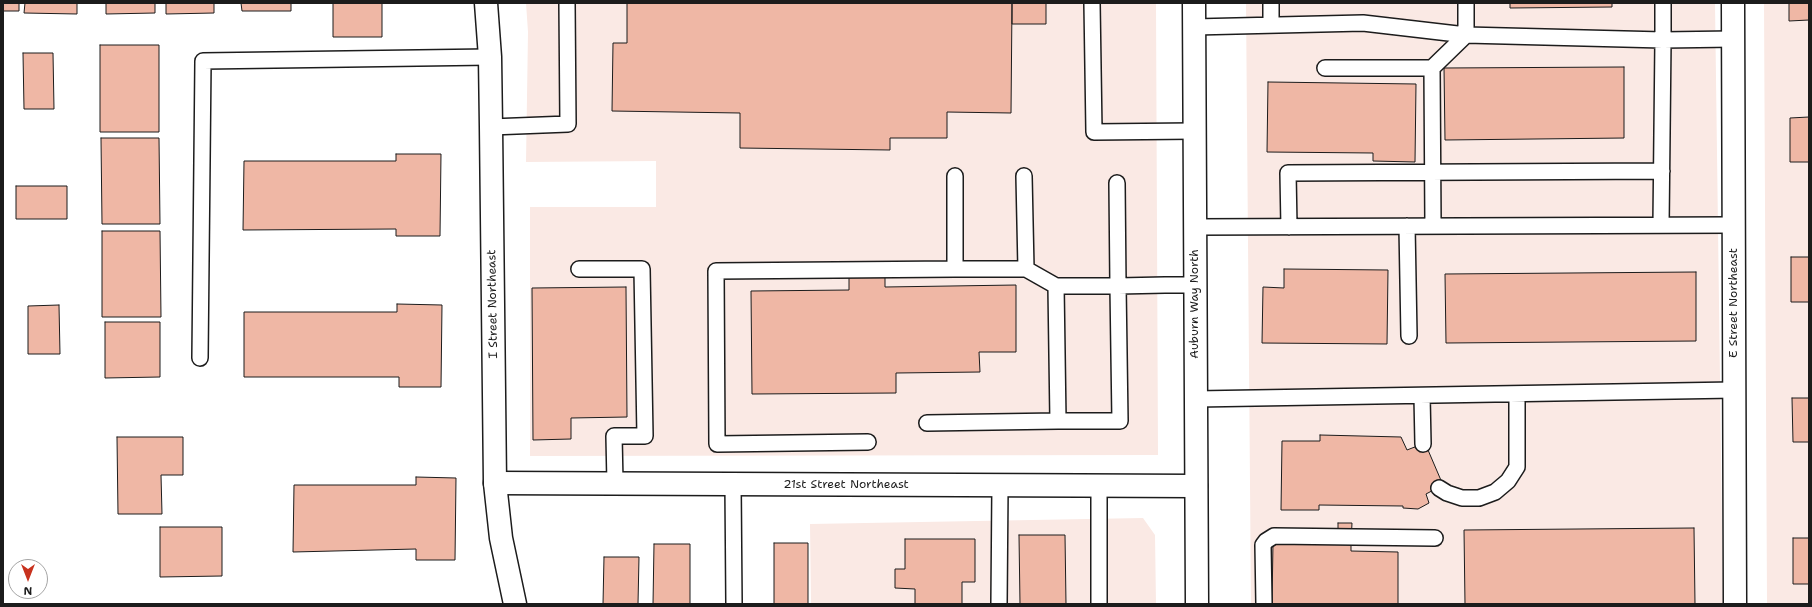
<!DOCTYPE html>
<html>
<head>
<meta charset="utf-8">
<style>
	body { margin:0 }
	#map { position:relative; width:1812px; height:607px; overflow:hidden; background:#fff; font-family:"Shantell Sans",sans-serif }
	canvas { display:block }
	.frame { position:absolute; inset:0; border:4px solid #1c1c1c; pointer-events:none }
	.north { position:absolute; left:8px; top:559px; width:40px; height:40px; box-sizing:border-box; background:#fff; border:1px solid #a4a4a4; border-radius:50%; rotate:180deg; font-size:11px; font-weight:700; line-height:16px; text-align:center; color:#1c1c1c }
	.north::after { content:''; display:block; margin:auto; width:14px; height:18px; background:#c8321e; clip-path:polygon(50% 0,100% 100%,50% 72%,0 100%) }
</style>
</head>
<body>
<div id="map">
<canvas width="1812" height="607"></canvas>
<div class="frame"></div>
<div class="north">N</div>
</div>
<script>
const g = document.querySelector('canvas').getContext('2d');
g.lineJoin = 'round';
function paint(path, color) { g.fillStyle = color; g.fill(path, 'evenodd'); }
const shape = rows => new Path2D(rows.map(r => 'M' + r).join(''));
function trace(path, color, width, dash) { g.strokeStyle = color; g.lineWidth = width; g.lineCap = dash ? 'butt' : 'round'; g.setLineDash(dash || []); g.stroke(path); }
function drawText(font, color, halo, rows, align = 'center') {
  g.font = font + ' "Shantell Sans",sans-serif'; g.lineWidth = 4; g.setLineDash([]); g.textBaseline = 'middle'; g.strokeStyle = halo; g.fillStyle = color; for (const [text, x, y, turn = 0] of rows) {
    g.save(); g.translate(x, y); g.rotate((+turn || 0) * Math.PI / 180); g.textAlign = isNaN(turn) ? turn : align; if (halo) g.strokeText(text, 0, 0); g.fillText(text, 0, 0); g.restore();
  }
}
paint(shape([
	[526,3,1156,3,1158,455,530,456,530,207,656,207,656,161,526,162,528,32],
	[1246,3,1715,3,1723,604,1251,604],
	[1764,3,1809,3,1809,604,1767,604],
	[1143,518,1155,535,1156,604,811,604,810,524]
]), '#fae9e4');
const building = shape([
	[3,3,19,3,19,11,3,11,3,3],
	[25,3,77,3,77,14,24,13,25,3],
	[106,3,155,3,155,13,106,14,106,3],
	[166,3,214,3,214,13,166,14,166,3],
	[241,3,291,3,291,11,242,11,241,3],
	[333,3,382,3,382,37,333,37,333,3],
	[627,3,1012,3,1011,113,947,112,947,138,890,138,890,150,740,148,740,113,612,111,613,43,627,43,627,3],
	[1012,3,1046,3,1046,24,1012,24,1012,3],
	[1510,3,1612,3,1612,7,1510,8,1510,3],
	[1789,3,1809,3,1809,20,1789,21,1789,3],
	[100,45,159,45,159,132,100,132,100,45],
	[23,53,53,53,54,109,24,109,23,53],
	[1624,67,1624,138,1445,140,1444,68,1624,67],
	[1268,82,1416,84,1415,162,1373,161,1373,153,1267,152,1268,82],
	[1809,117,1809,162,1790,162,1790,118,1809,117],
	[101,138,159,138,160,224,102,224,101,138],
	[396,154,441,154,440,236,396,236,396,229,243,230,244,161,396,161,396,154],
	[16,186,67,186,67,219,16,219,16,186],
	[102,231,160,231,161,317,102,317,102,231],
	[1791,257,1809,257,1809,302,1791,302,1791,257],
	[1284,269,1388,270,1387,344,1262,343,1263,287,1284,288,1284,269],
	[1696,272,1696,341,1446,343,1445,274,1696,272],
	[849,275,885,275,885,287,1016,285,1016,352,979,352,980,372,896,373,896,393,752,394,751,291,849,290,849,275],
	[626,287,627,417,571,418,571,439,533,440,532,288,626,287],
	[397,304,442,305,441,387,399,387,399,377,244,377,244,312,397,312,397,304],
	[59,305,60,354,28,354,28,306,59,305],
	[105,322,160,322,160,377,105,378,105,322],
	[1792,398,1809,398,1809,442,1793,442,1792,398],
	[1320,435,1401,437,1407,450,1425,443,1443,485,1426,494,1429,503,1418,509,1403,508,1403,506,1319,505,1319,510,1281,510,1282,441,1320,441,1320,435],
	[117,437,183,437,183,475,161,475,162,514,118,514,117,437],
	[416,477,456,478,455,560,416,560,416,549,293,552,294,485,416,485,416,477],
	[1338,523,1352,523,1351,543,1338,543,1338,523],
	[160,527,222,527,222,576,160,577,160,527],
	[1694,528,1695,604,1465,604,1464,530,1694,528],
	[1019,535,1065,535,1066,604,1020,604,1019,535],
	[1793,538,1809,538,1809,584,1793,584,1793,538],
	[905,539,975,539,975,582,962,582,962,604,915,604,915,589,895,588,895,569,905,569,905,539],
	[774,543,808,543,808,604,774,604,774,543],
	[1273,543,1351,543,1351,551,1398,552,1398,604,1272,604,1273,543],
	[654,544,690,544,690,604,653,604,654,544],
	[604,557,639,557,638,604,603,604,604,557]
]);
paint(building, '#efb7a5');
trace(building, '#1c1c1c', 1);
const service = shape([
	[1092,3,1094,132,1194,131],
	[1271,3,1271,25],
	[1194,27,1363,23,1466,35,1663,40,1663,3],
	[1325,68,1432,68,1433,226],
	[1432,68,1466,35,1466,3],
	[491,127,568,124,567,3],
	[955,176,955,269,1026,269],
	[1024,176,1026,269,1056,286],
	[1117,183,1118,286,1120,421,1058,421,1056,286,1118,286,1165,285,1195,285],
	[1661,225,1663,40,1733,39],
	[1407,226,1409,336],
	[1195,227,1733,225],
	[1289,227,1288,173,1662,171],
	[579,269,642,269,645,436,614,436,615,483],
	[200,358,203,61,490,57],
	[1422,396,1423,444],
	[1196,399,1734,390],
	[927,423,1058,421],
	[868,442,717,444,716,271,955,269],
	[733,484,734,604],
	[1099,486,1099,604],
	[1439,488,1447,493,1462,498,1479,498,1495,492,1508,481,1517,467,1517,394],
	[999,604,1000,486],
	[1264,604,1263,545,1266,541,1274,536,1435,538]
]);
const minor = shape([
	[495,483,1196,486]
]);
const tertiary = shape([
	[486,3,490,57,491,127,495,483,501,538,515,604],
	[1733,3,1735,604]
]);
const secondary = shape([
	[1194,3,1197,604]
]);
trace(service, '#1c1c1c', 18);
trace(minor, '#1c1c1c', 25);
trace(tertiary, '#1c1c1c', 25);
trace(secondary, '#1c1c1c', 25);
trace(service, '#fff', 15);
trace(minor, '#fff', 22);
trace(tertiary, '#fff', 22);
trace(secondary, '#fff', 22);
drawText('12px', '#1c1c1c', '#fff', [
	["E Street Northeast",1734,303,-90],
	["I Street Northeast",493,304,-91],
	["Auburn Way North",1195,304,-90],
	["21st Street Northeast",846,485]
]);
</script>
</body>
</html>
